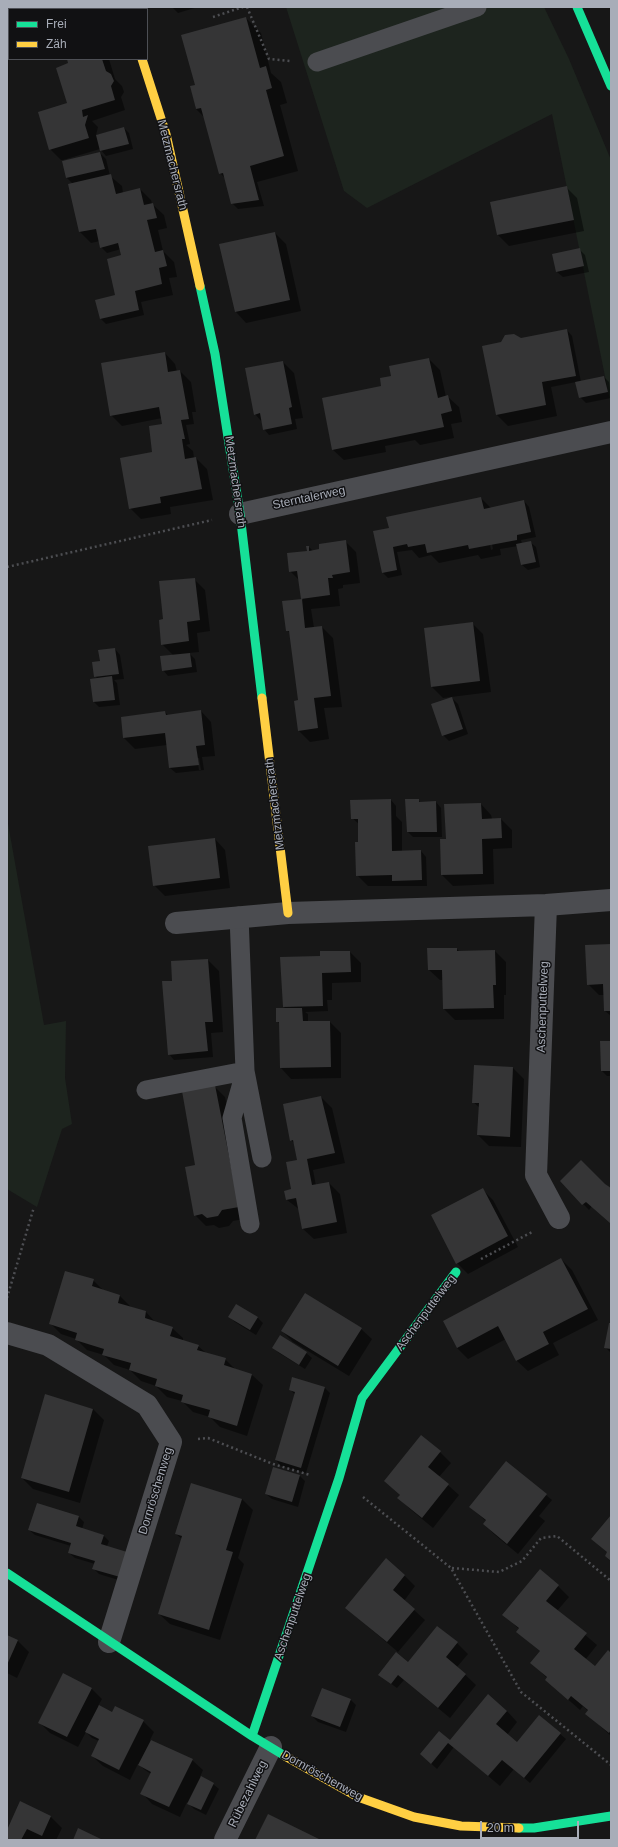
<!DOCTYPE html>
<html>
<head>
<meta charset="utf-8">
<style>
	body { margin:0 }
	#map { position:relative; width:618px; height:1847px; overflow:hidden; background:#171717; font-family:Arial,sans-serif }
	canvas { display:block }
	.frame { position:absolute; inset:0; border:8px solid #a8adb8; pointer-events:none }
	.legend { position:absolute; left:8px; top:8px; width:140px; height:52px; box-sizing:border-box; background:#111113; border:1px solid #4d4f55; margin:0; padding:5px 7px; list-style:none; font-size:12px; color:#a8adb8 }
	.legend li { display:flex; align-items:center; gap:8px; height:20px }
	.legend b { width:20px; border:1px solid #4d4f55 }
	.scale { position:absolute; left:480px; top:1821px; width:99px; height:18px; box-sizing:border-box; border:2px solid #a8adb8; border-top:0; padding-left:5px; font-size:12px; line-height:14px; white-space:nowrap; color:#a8adb8; -webkit-text-stroke:3px #111113; paint-order:stroke }
</style>
</head>
<body>
<div id="map">
<canvas width="618" height="1847"></canvas>
<div class="frame"></div>
<ul class="legend">
<li><b style="height:5px;background:#16e098"></b>Frei</li>
<li><b style="height:5px;background:#ffcf43"></b>Zäh</li>
</ul>
<div class="scale">20 m</div>
</div>
<script>
const g = document.querySelector('canvas').getContext('2d');
g.lineJoin = 'round';
function paint(path, color) { g.fillStyle = color; g.fill(path, 'evenodd'); }
const shape = rows => new Path2D(rows.map(r => 'M' + r).join(''));
function trace(path, color, width, dash) { g.strokeStyle = color; g.lineWidth = width; g.lineCap = dash ? 'butt' : 'round'; g.setLineDash(dash || []); g.stroke(path); }
function drawText(font, color, halo, rows, align = 'center') {
  g.font = font + ' Arial,sans-serif'; g.lineWidth = 3; g.setLineDash([]); g.textBaseline = 'middle'; g.strokeStyle = halo; g.fillStyle = color; for (const [text, x, y, turn = 0] of rows) {
    g.save(); g.translate(x, y); g.rotate((+turn || 0) * Math.PI / 180); g.textAlign = isNaN(turn) ? turn : align; if (halo) g.strokeText(text, 0, 0); g.fillText(text, 0, 0); g.restore();
  }
}
paint(shape([
	[286,7,544,7,569,59,611,160,611,406,552,114,367,208,344,191],
	[7,818,44,1025,66,1021,65,1078,72,1124,62,1129,37,1207,7,1189]
]), '#1d241e');
paint(shape([
	[172,7,198,7,178,13],
	[246,18,261,33,271,73,281,82,287,103,280,105,298,171,257,182,264,206,238,209,232,203,225,178,220,173,205,118,196,109,191,87,196,86],
	[68,59,109,59,115,79,122,86,124,92,121,97,125,110,92,121,98,127,96,135,124,128,129,133,133,149,106,156,100,149,63,160,64,161,100,153,106,159,110,176,122,186,123,193,140,189,151,200,152,204,164,215,167,228,158,230,163,251,174,262,177,277,169,278,173,295,141,302,144,315,106,324,100,318,116,296,123,259,121,249,107,253,101,247,100,241,91,243,80,232,69,185,73,184,67,178,63,160,61,160,50,149,68,104,70,64],
	[566,187,577,198,584,231,509,246,498,235,492,203],
	[275,233,286,244,301,311,246,323,236,312,221,244],
	[579,249,585,255,589,272,563,277,557,272],
	[567,330,572,336,581,382,604,377,609,382,611,398,586,403,580,397,576,382,551,387,557,416,508,426,497,415,521,339],
	[165,353,175,364,177,372,180,371,191,382,196,412,192,412,194,424,186,425,190,444,186,445,193,451,194,458,196,458,207,469,213,500,170,507,171,514,141,519,130,508,153,453,163,425,162,418,122,426,111,415],
	[429,359,440,370,446,397,448,397,459,407,462,422,451,424,454,438,420,445,415,440,385,446,386,452,344,460,333,450,382,387,392,377],
	[283,362,294,373,303,418,295,419,297,429,269,435,264,429,262,422,255,414],
	[481,498,491,508,524,501,529,507,536,537,521,540,522,544,530,542,536,547,540,567,528,570,522,565,518,546,500,549,501,555,481,559,478,555,439,563,431,555,419,558,412,550,397,552,402,575,388,578,383,573,390,529],
	[483,509,485,509,493,549,491,550],
	[346,542,356,552,360,583,343,585,343,588,338,589,340,606,311,609,314,628,322,627,333,638,342,707,324,708,329,739,310,742,299,731,299,701,290,633,287,630,283,602,303,600,299,580,290,571,309,552,309,547,313,551],
	[194,579,205,590,210,631,197,633,199,652,189,653,195,659,197,672,168,676,163,670,174,656,162,644,164,620],
	[472,623,483,634,491,692,443,698,432,687],
	[115,649,120,655,124,679,114,680,117,683,120,705,99,707,94,702,98,679,95,676,101,661],
	[452,698,458,704,468,734,449,741,443,735],
	[201,711,211,722,215,756,202,757,204,770,176,773,170,768,167,745,135,749,124,738,165,712,168,715],
	[197,758,199,758,201,770,199,770],
	[391,800,396,806,396,816,402,822,402,852,421,851,426,857,427,886,368,886,357,875,359,824,352,818],
	[418,800,421,803,436,802,441,808,442,837,413,837,408,832],
	[481,804,491,815,492,819,501,819,512,830,512,848,493,849,494,884,453,886,442,875,447,840],
	[215,839,225,850,230,888,165,896,154,885],
	[611,945,611,1016,605,1011,605,995,599,995,588,984],
	[428,949,457,949,460,952,495,951,506,962,506,995,504,995,504,1019,455,1020,444,1009,444,980,440,980,429,970],
	[350,952,361,963,361,982,332,983,332,1000,327,1000,328,1011,305,1012,308,1014,308,1022,330,1022,341,1033,341,1078,291,1079,281,1068,280,1024,277,1021,286,1009,284,1007,321,957],
	[208,960,219,971,223,1032,211,1033,213,1057,174,1060,169,1054,173,982],
	[611,1042,611,1076,607,1076,602,1071],
	[475,1066,513,1068,524,1079,521,1147,489,1146,478,1135,480,1108,473,1102],
	[214,1086,225,1097,249,1218,233,1221,229,1226,219,1228,214,1225,206,1226,195,1215,196,1165],
	[321,1097,332,1108,345,1163,313,1170,316,1186,329,1183,340,1194,347,1233,314,1239,303,1229,300,1210,287,1200,294,1190,299,1161,295,1144,291,1140],
	[561,1181,604,1185,611,1189,611,1223,592,1206,589,1210],
	[482,1189,493,1200,518,1247,468,1274,457,1263],
	[561,1259,572,1270,598,1320,553,1343,559,1355,528,1371,517,1361,506,1339,468,1359,457,1348],
	[93,1280,104,1291,120,1296,131,1307,146,1312,156,1323,172,1328,183,1338,183,1341,198,1346,206,1353,225,1359,235,1369,252,1375,263,1385,247,1436,220,1427,210,1417,193,1412,182,1401,167,1397,156,1386,141,1381,130,1370,114,1365,104,1355,87,1350,76,1339,61,1334,50,1323],
	[236,1305,258,1318,263,1323,256,1335,235,1322,230,1317],
	[611,1324,611,1353,606,1348],
	[361,1329,372,1339,349,1376,293,1342,282,1331],
	[273,1348,306,1353,312,1358,305,1369,279,1353],
	[293,1378,325,1388,330,1393,306,1473,281,1466,276,1460,295,1395,290,1389],
	[46,1395,93,1409,104,1420,80,1503,33,1489,22,1478],
	[440,1452,451,1463,439,1477,459,1495,433,1528,410,1509,399,1498,401,1496,385,1481],
	[506,1462,552,1500,539,1516,545,1521,518,1554,495,1535,484,1524,486,1521,470,1507],
	[300,1476,305,1481,298,1507,272,1499,266,1494],
	[242,1499,253,1510,238,1558,244,1564,220,1640,170,1624,159,1614,182,1539,176,1534],
	[37,1504,79,1517,84,1522,82,1529,103,1535,109,1541,107,1546,125,1582,99,1574,94,1569,95,1564,75,1558,69,1553,71,1546,35,1535,29,1530],
	[404,1575,415,1586,404,1601,425,1620,398,1652,346,1608],
	[558,1586,569,1597,557,1611,597,1645,585,1660,595,1668,611,1654,611,1736,587,1714,588,1711,583,1706,580,1710,546,1680,547,1678,532,1663,541,1652,517,1632,519,1629,504,1615],
	[7,1636,18,1641,29,1652,17,1678,7,1673],
	[457,1643,468,1654,457,1667,476,1685,450,1718,404,1680,397,1688,379,1675],
	[91,1688,102,1699,98,1706,112,1713,143,1721,154,1732,150,1740,192,1760,203,1770,200,1777,213,1784,219,1789,206,1815,194,1809,187,1802,180,1817,152,1804,142,1793,151,1774,145,1770,138,1764,130,1780,103,1766,92,1756,99,1741,92,1738,86,1732,78,1747,50,1733,40,1723],
	[351,1700,356,1705,346,1732,318,1722,312,1716],
	[507,1711,517,1722,507,1735,517,1743,539,1716,566,1739,530,1783,514,1769,500,1786,454,1747,437,1769,421,1754,450,1742],
	[21,1803,51,1817,62,1828,56,1840,7,1840,7,1831]
]), '#0007');
paint(shape([
	[246,17,260,68,266,66,272,88,266,90,284,156,250,166,259,200,231,204,223,173,219,174,201,108,196,109,190,86,195,85,181,35],
	[67,59,102,59,106,71,111,74,114,81,111,86,115,100,82,110,83,117,88,115,85,125,89,138,49,150,38,112,67,103,56,68,68,63],
	[124,127,129,144,100,151,96,135],
	[100,152,105,169,66,178,62,161],
	[111,174,116,194,140,188,144,205,153,203,157,218,147,220,155,252,163,250,167,266,159,268,162,284,135,291,139,310,100,319,95,300,115,295,107,259,121,255,118,243,100,248,96,229,79,232,68,184],
	[567,186,574,220,497,235,490,202],
	[275,232,290,300,235,312,219,244],
	[580,248,584,266,556,272,552,254],
	[567,329,576,376,542,382,546,405,496,415,482,346,501,342,505,335,514,334,521,338],
	[165,352,168,372,180,370,189,419,181,420,185,439,182,439,185,459,196,457,202,489,160,497,161,503,129,509,120,458,152,452,149,426,162,424,159,407,110,416,101,363],
	[429,358,438,398,448,395,452,411,441,414,444,427,332,450,322,398,381,386,380,378,391,376,389,366],
	[283,361,292,407,289,408,292,424,263,430,260,413,254,415,245,368],
	[604,376,608,392,579,398,575,382],
	[481,497,484,509,524,500,531,532,517,535,517,540,469,549,468,545,427,553,425,544,408,547,407,544,393,547,397,570,382,573,373,531,389,528,386,517],
	[346,540,350,572,332,575,333,578,328,578,330,595,301,599,297,571,289,572,287,553,307,551,306,546,309,546,309,551,319,549,319,544],
	[531,541,536,562,521,565,516,544],
	[195,578,200,620,187,622,189,641,161,645,159,620,163,619,159,581],
	[302,599,305,628,322,626,331,696,314,698,318,728,298,731,294,701,298,700,289,631,286,631,282,601],
	[473,622,480,681,431,687,424,628],
	[115,648,119,674,94,677,92,662,100,661,98,650],
	[190,653,192,667,162,671,160,656],
	[112,676,115,700,93,702,90,679],
	[452,697,463,729,442,736,431,704],
	[201,710,205,745,196,746,199,765,169,768,165,733,123,738,121,717,165,711,166,715],
	[391,799,392,851,421,850,422,880,392,881,392,875,356,876,355,842,358,842,358,819,351,819,350,800],
	[405,799,419,799,419,802,436,801,437,832,407,832],
	[481,803,482,819,501,818,502,838,482,839,483,874,441,875,440,839,446,839,444,804],
	[215,838,220,878,153,886,148,846],
	[611,944,611,1011,604,1011,603,984,587,985,585,945],
	[427,948,457,948,457,951,495,950,496,985,493,985,494,1008,443,1009,442,970,428,970],
	[320,951,350,951,351,972,322,973,323,1006,283,1007,280,957,320,956],
	[208,959,213,1022,205,1022,208,1051,168,1055,162,981,172,981,171,961],
	[276,1008,302,1008,303,1021,330,1021,331,1067,280,1068,279,1022,276,1022],
	[600,1041,611,1041,611,1071,601,1071],
	[474,1065,513,1067,510,1137,477,1135,479,1103,472,1103],
	[215,1085,239,1207,222,1210,218,1216,207,1218,202,1214,194,1216,185,1167,195,1165,182,1091],
	[321,1096,335,1153,307,1159,312,1185,329,1182,337,1222,302,1229,296,1198,286,1200,284,1191,291,1189,286,1162,297,1160,293,1140,290,1141,283,1104],
	[581,1160,605,1184,611,1188,611,1221,610,1223,586,1202,582,1205,560,1181],
	[483,1188,508,1236,456,1264,431,1215],
	[561,1258,588,1309,543,1332,549,1344,516,1361,498,1326,457,1348,443,1321],
	[65,1271,94,1279,92,1286,120,1295,118,1303,146,1311,145,1318,173,1327,170,1336,199,1345,197,1350,226,1358,224,1365,252,1374,237,1426,208,1417,210,1410,181,1402,183,1395,155,1386,157,1379,129,1370,131,1363,102,1355,104,1349,75,1340,77,1333,49,1324],
	[305,1293,362,1328,338,1366,281,1331],
	[236,1304,258,1317,250,1330,228,1317],
	[609,1323,611,1323,611,1349,604,1348],
	[280,1335,307,1352,299,1365,272,1348],
	[292,1377,325,1387,301,1468,275,1460,295,1392,289,1390],
	[45,1394,93,1409,69,1492,21,1478],
	[421,1435,441,1451,428,1467,449,1484,422,1518,397,1498,400,1495,384,1481],
	[506,1461,547,1494,507,1544,483,1524,486,1520,469,1507],
	[273,1467,300,1475,292,1502,265,1494],
	[191,1483,242,1499,226,1550,233,1552,209,1630,158,1614,182,1536,175,1534],
	[37,1503,79,1516,76,1526,104,1535,101,1544,127,1552,120,1577,92,1569,95,1561,68,1553,71,1543,28,1530],
	[611,1515,611,1561,605,1556,607,1552,591,1539],
	[386,1558,405,1575,393,1590,415,1609,387,1642,345,1608],
	[540,1569,559,1585,546,1601,587,1633,574,1649,595,1666,608,1650,611,1653,611,1730,609,1733,585,1714,588,1710,571,1696,568,1700,545,1680,547,1677,530,1663,540,1651,516,1632,519,1628,502,1615],
	[437,1626,458,1642,446,1657,466,1674,438,1708,398,1675,391,1684,378,1675,396,1652,408,1662],
	[7,1635,18,1640,7,1665],
	[63,1673,92,1688,67,1737,38,1723],
	[322,1688,351,1699,340,1727,311,1716],
	[488,1694,507,1711,496,1724,517,1742,539,1715,561,1733,524,1778,502,1760,488,1776,448,1743,431,1764,420,1754,439,1731,450,1740],
	[99,1705,112,1712,115,1706,144,1720,119,1770,91,1756,99,1739,85,1732],
	[151,1740,193,1759,169,1807,140,1794,151,1772,138,1765],
	[201,1776,214,1783,201,1810,187,1804],
	[20,1801,51,1816,42,1836,27,1829,21,1840,7,1840,7,1830],
	[268,1814,321,1840,255,1840],
	[78,1828,103,1840,73,1840]
]), '#353536');
trace(shape([
	[247,7,269,59,290,61],
	[213,17,243,7],
	[7,567,212,520],
	[481,1259,534,1231],
	[7,1298,34,1207],
	[198,1439,208,1438,273,1464,310,1475],
	[363,1497,451,1568,521,1692,611,1765],
	[452,1568,499,1572,522,1561,541,1538,557,1536,611,1581]
]), '#4d4e52', 2.5, [2, 3]);
trace(shape([
	[317,62,477,7],
	[239,916,245,1071,262,1158],
	[244,1076,232,1118,250,1224],
	[146,1090,245,1071]
]), '#4b4c50', 19);
trace(shape([
	[125,7,125,9],
	[240,514,611,432],
	[546,905,536,1175,559,1218],
	[176,923,288,913,546,905,611,900],
	[7,1333,48,1345,147,1405,171,1442,109,1642],
	[225,1840,271,1747]
]), '#4b4c50', 22);
trace(shape([
	[577,7,611,86],
	[200,286,215,354,240,514,262,698],
	[7,1573,252,1736,285,1756],
	[252,1736,339,1478,362,1398,456,1272],
	[519,1828,534,1828,611,1816]
]), '#16e098', 9);
trace(shape([
	[142,59,166,134,200,286],
	[262,698,288,913],
	[285,1756,358,1797,414,1817,461,1826,519,1828]
]), '#ffcf43', 9);
drawText('12px', '#a8adb8', '#111113', [
	["Metzmachersrath",172,165,76],
	["Metzmachersrath",235,482,82],
	["Sterntalerweg",309,498,-12],
	["Metzmachersrath",275,804,-97],
	["Aschenputtelweg",543,1007,-88],
	["Aschenputtelweg",426,1313,-53],
	["Dornröschenweg",156,1491,-73],
	["Aschenputtelweg",293,1617,-71],
	["Dornröschenweg",322,1776,29],
	["Rübezahlweg",248,1794,-64]
]);
</script>
</body>
</html>
